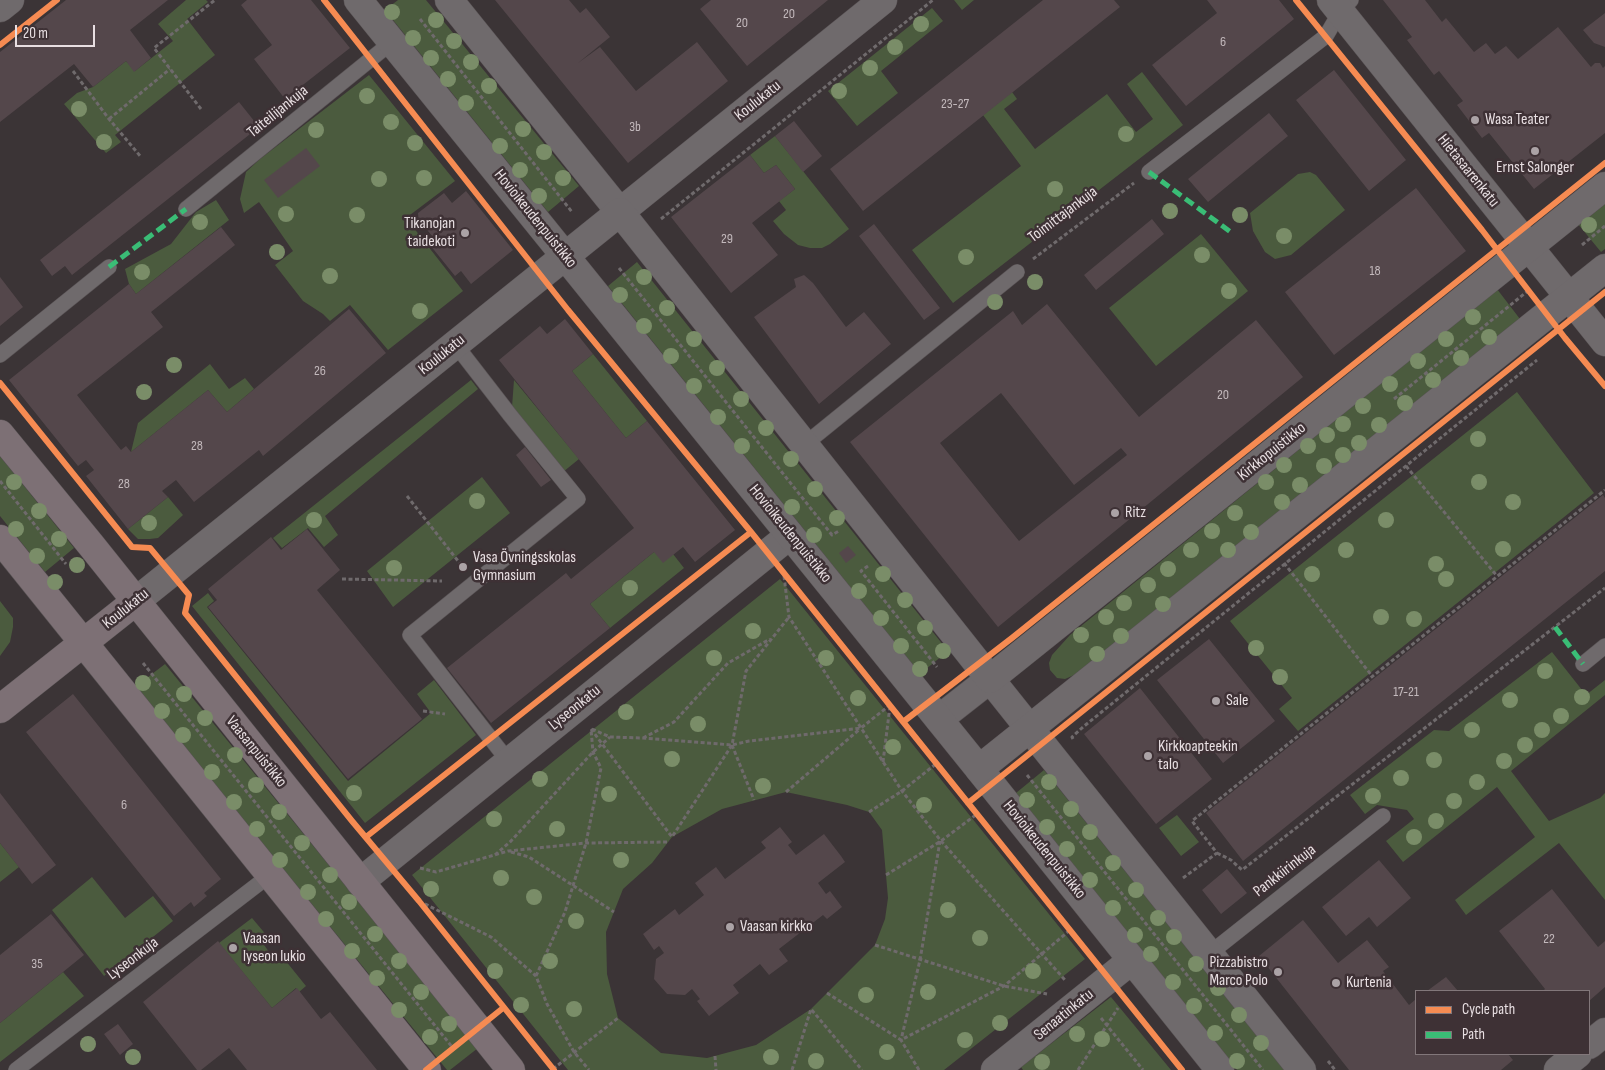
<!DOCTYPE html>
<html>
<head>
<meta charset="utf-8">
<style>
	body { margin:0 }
	#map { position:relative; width:1605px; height:1070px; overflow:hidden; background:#3b3436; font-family:"Sofia Sans Condensed",sans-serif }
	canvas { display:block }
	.legend { position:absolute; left:1415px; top:990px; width:175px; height:65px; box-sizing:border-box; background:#3e3135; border:1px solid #82777a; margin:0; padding:6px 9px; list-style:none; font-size:15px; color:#e8dfe2 }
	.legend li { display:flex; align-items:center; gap:10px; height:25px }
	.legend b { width:25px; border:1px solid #82777a }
	.scale { position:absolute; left:15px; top:25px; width:80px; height:22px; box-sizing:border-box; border:2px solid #e8dfe2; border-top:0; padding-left:6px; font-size:15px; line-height:18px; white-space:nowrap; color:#e8dfe2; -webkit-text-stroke:4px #3e3135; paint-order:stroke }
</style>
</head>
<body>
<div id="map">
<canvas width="1605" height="1070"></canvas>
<ul class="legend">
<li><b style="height:6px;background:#f68b52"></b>Cycle path</li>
<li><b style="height:6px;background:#3abd76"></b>Path</li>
</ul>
<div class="scale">20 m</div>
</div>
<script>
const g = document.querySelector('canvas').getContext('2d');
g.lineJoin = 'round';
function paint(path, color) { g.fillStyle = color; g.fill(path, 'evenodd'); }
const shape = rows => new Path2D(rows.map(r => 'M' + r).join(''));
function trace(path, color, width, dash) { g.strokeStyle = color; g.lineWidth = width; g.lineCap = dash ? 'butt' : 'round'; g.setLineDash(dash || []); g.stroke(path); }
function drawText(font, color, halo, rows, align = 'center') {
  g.font = font + ' "Sofia Sans Condensed",sans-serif'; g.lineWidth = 5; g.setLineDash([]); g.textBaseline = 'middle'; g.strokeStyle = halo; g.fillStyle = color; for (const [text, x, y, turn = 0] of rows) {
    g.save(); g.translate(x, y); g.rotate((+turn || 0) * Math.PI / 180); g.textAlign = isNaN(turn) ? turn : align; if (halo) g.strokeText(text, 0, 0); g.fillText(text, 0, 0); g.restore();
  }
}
paint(shape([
	[186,0,206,0,208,2,187,19,215,55,115,135,121,142,106,153,64,104,77,93,93,87,126,61,135,71,173,41,158,24],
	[398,0,426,0,579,186,548,212,385,10],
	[954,0,974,0,962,10],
	[932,8,943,21,881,71,898,93,857,126,828,91],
	[1142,72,1183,125,953,303,912,250,1021,166,983,115,1012,92,1017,99,1004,109,1035,149,1107,94,1136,132,1153,119,1127,84],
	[369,75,455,181,406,218,463,291,388,350,350,305,330,321,323,314,303,301,275,265,293,251,259,202,244,213,240,199,246,172,260,159],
	[775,136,849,229,830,244,822,248,810,248,798,245,784,234,773,221,786,210,779,201,795,189,776,165,764,173,750,155],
	[1310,172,1316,175,1345,210,1291,255,1275,259,1265,252,1253,231,1250,213,1298,174],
	[216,200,229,220,136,294,129,284,125,269,171,244,196,212],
	[1605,203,1605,249,1601,252,1578,224],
	[1201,234,1248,291,1156,366,1109,308],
	[637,262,948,651,920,674,608,286],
	[1497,289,1520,319,1079,673,1065,679,1057,678,1050,670,1049,663,1052,655,1070,635],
	[593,354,647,421,626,438,572,371],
	[210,364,229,389,245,378,254,389,227,412,208,390,131,452,138,423],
	[471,380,478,389,325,516,338,535,324,547,308,528,282,548,273,538],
	[514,380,579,459,563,472,512,407],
	[1517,392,1594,493,1298,731,1279,709,1292,698,1230,621],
	[0,456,74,548,45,572,0,516],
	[482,477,510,513,393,607,367,571],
	[168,497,183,515,158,538,150,539,138,539,128,529],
	[654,552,673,554,684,568,610,628,590,604],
	[780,579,1085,959,944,1070,568,1070,412,875],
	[786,792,847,805,869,812,882,830,888,898,885,919,875,945,811,1009,756,1045,707,1058,661,1053,618,1018,607,974,606,932,623,889,652,863,672,837,722,809],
	[208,593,214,601,207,607,348,781,431,713,417,694,434,680,476,735,365,823,192,606],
	[0,601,13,618,13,627,10,642,0,656],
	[1552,652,1586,695,1605,680,1605,695,1511,771,1549,821,1600,798,1605,793,1605,900,1559,843,1466,915,1455,900,1535,837,1497,787,1403,862,1386,841,1414,819,1407,810,1377,805,1365,814,1350,795,1434,730,1449,731],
	[165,664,478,1048,450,1070,447,1070,135,687],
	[1044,770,1285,1070,1237,1070,1016,793],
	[1177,815,1199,842,1181,856,1159,828],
	[0,843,19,867,0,882],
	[92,877,125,918,153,896,173,921,104,976,52,910],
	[252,918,268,937,262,942,274,959,281,955,306,986,299,992,296,988,272,1008,219,943],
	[63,972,84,996,0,1062,0,1023],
	[1111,997,1171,1070,1023,1070,1021,1067]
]), '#4b5b3e');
paint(shape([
	[66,0,168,0,130,30,151,58,134,72,126,61,93,87,74,64,0,122,0,52],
	[247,0,311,0,350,48,285,99,254,59,272,45,241,5],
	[495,0,569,0,580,13,586,8,610,37,578,63,600,47,636,91,697,42,728,81,628,163],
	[711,0,828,0,747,66,700,9],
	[1043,0,1114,0,1120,7,863,211,830,169],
	[1207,0,1279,0,1294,19,1186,106,1152,65,1217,13],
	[1383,0,1425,0,1442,22,1446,18,1474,52,1486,43,1495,54,1506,46,1518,59,1558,27,1591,67,1595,63,1600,63,1603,68,1605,66,1605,133,1534,189,1489,133,1482,138,1457,105,1463,101,1439,71,1434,75,1407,40,1412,37],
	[1605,13,1605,47,1594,43,1583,30],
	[1334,70,1406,160,1369,191,1296,100],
	[239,102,259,127,72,275,65,266,52,276,40,260],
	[1269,113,1288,136,1208,202,1188,179],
	[794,121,822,156,803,172,775,136],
	[306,148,320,166,278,198,264,180],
	[750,155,764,173,776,165,795,189,752,223,778,255,731,293,671,217],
	[1416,188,1466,251,1334,355,1285,292],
	[466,191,513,250,471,284,461,271,455,276,430,245,436,241,424,226,419,225,418,213,444,193,452,203],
	[1152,219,1164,234,1096,290,1084,275],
	[874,224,940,308,924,320,859,236],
	[221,227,235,245,151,312,163,327,77,395,121,450,126,446,131,452,208,390,227,412,349,309,386,353,263,456,259,450,194,502,176,480,162,491,168,497,128,529,86,476,94,470,86,460,78,466,9,380,129,284,136,294],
	[804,275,813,283,846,327,864,312,891,344,819,404,754,317,796,287,794,279],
	[0,277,23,307,0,326],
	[1047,304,1139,417,1256,320,1303,377,998,627,850,442,1013,311,1022,325],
	[1001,393,1074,485,1121,448,1127,455,1019,541,940,443],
	[565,319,593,354,572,371,626,438,647,421,735,530,695,562,683,547,663,563,654,552,590,604,610,628,491,723,447,668,566,573,571,579,634,528,499,360,540,326,547,334],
	[525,447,551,480,541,487,516,455],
	[1603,495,1605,498,1605,571,1243,861,1206,813],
	[307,529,340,570,317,590,422,719,348,779,208,607,217,600,208,589,271,537,281,550],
	[848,546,856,555,846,563,839,553],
	[1209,639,1275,721,1223,763,1157,680],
	[1140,688,1212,779,1156,824,1084,734],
	[73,694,221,879,204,893,207,896,194,907,191,902,174,916,26,732],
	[0,793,56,865,32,884,0,843],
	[780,827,792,842,788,845,796,855,824,834,841,856,845,862,818,883,826,894,830,891,842,907,827,919,823,915,779,949,788,961,769,975,760,964,733,985,739,993,709,1016,697,1001,700,999,692,989,685,995,667,994,654,979,656,959,664,953,659,946,654,950,643,934,675,909,679,915,704,895,695,883,716,867,725,879,766,848,761,842],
	[1379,860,1411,898,1377,927,1369,917,1346,936,1322,907],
	[1227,869,1247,893,1221,914,1202,890],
	[1552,889,1598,947,1605,941,1605,987,1589,1001,1589,991,1543,991,1545,989,1499,931],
	[51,914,84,955,0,1023,0,955],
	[1303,920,1338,963,1367,940,1389,967,1383,971,1409,1005,1416,999,1416,1054,1508,1054,1513,1060,1501,1070,1349,1070,1259,956],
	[218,941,272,1008,297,988,321,1019,330,1012,377,1070,247,1070,229,1048,201,1070,197,1070,143,1002],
	[1446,977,1458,991,1427,991],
	[118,1024,133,1044,120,1055,104,1034]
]), '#54474b');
const service = shape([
	[1149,172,1326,36,1340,12,1351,0],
	[186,209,392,42],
	[455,344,510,415,578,499,410,635,509,762],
	[0,355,109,267],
	[804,445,1017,272],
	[1583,664,1605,646],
	[1209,954,1383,816],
	[16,1070,270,875]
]);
const minor = shape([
	[358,0,565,256],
	[449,0,620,212,883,0],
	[0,8,10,0],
	[939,719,990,679,1302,1070],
	[979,769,1220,1070],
	[360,882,790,535],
	[1589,1045,1605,1032],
	[995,1070,1132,960],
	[1558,1070,1578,1054]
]);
const tertiary = shape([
	[1331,0,1605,342]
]);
const secondary = shape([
	[565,256,979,769,1605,268],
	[136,601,620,212,990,679,1605,186]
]);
const primary = shape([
	[0,434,91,545,511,1070],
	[0,539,427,1070],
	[0,709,136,601]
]);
trace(service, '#595355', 16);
trace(minor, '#595355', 29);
trace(tertiary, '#595355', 29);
trace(secondary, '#595355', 29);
trace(primary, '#595355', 29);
trace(shape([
	[420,19,572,212],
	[73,71,109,119,141,157],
	[201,109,154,48,215,0],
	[109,119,170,69],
	[661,219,933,0],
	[1582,245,1605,226],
	[1033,259,1134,183],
	[619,268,832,535,839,531],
	[1394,399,1529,290],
	[1406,466,1497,576],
	[0,481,66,564],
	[407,496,462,566],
	[1284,563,1372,676],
	[868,566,861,571,937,667],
	[784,576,789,617,902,791,941,841,1065,980],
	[342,579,442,581],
	[143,663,453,1048],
	[423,711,445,714],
	[591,729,672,837,732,745,746,671,789,617],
	[592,729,610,737,643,738,732,745,749,741,861,728,890,705],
	[643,738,674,722,728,663,770,639],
	[1073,739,1072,737,1083,727,1537,360],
	[732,745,754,800],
	[883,762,890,706],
	[1027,775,1263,1070],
	[786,792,860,729],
	[869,812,902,791,937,763],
	[511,852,529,857,614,912],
	[1217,853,1231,860,1242,870,1605,588],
	[495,855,511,841,593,752,610,737],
	[420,868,436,872,508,851,586,843,667,842],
	[886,875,941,841,977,814],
	[1183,878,1217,853,1192,821,1605,490],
	[419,901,491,937,536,976,547,1004,574,1052,589,1070],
	[875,945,1004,986,1047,994],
	[536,976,565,912,586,843,601,768,593,752,591,729],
	[827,993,901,1040,1004,986,1070,930],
	[1101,1018,1143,1070],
	[715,1056,716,1070],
	[1328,1061,1335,1070],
	[553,1069,618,1018],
	[792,1070,811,1009,862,1070],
	[919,1070,901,1040,920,960,940,841],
	[1078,1070,1118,1008]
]), '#6f6a6c', 3, [4, 2.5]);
trace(service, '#6f6a6c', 15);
trace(minor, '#6f6a6c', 28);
trace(tertiary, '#6f6a6c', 28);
trace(secondary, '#6f6a6c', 28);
trace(primary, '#7d7075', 28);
trace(shape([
	[1149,172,1232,233],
	[109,267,186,209],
	[1555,627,1583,664]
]), '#3abd76', 5, [10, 5]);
trace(shape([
	[324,0,568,310,751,532,1182,1070],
	[1296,0,1482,230,1565,338,1605,386],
	[0,45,57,0],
	[0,383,132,547,150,548,189,595,185,613,352,821,419,901,554,1070],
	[903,722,1012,638,1605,163],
	[968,803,1605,292],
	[366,837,751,532],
	[426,1070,503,1008]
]), '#f68b52', 6);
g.fillStyle = '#7a8d68';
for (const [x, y] of [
	[392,12],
	[436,20],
	[921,24],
	[413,38],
	[454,41],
	[895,47],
	[431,58],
	[471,62],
	[870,68],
	[448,79],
	[489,86],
	[839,91],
	[367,96],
	[466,103],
	[79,109],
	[391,122],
	[523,129],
	[316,130],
	[1126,134],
	[104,142],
	[415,143],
	[500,146],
	[544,152],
	[520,170],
	[424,178],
	[563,178],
	[379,179],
	[1055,189],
	[539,196],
	[1170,211],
	[286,214],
	[357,215],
	[1240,215],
	[200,222],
	[1589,225],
	[1284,236],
	[277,252],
	[1202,255],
	[966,257],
	[142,272],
	[330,276],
	[644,277],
	[1035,282],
	[1229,291],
	[620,295],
	[995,302],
	[667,308],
	[420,311],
	[1473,317],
	[644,326],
	[1489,337],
	[694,339],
	[1446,339],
	[671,356],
	[1461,358],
	[1418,361],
	[174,365],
	[717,368],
	[1433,380],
	[1390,384],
	[694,386],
	[144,392],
	[741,399],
	[1405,403],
	[1363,406],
	[718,417],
	[1343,424],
	[1379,425],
	[766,428],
	[1327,435],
	[1478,439],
	[1359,443],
	[742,446],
	[1308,446],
	[1343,455],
	[791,459],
	[1284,465],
	[1324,466],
	[14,482],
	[1266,482],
	[1479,482],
	[1300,485],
	[815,489],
	[477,501],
	[1282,502],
	[1513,502],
	[792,507],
	[39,511],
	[1235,513],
	[837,518],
	[314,520],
	[1386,520],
	[149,523],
	[16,529],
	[1212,531],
	[1251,532],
	[814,535],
	[59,539],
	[1503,549],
	[1191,550],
	[1228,550],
	[1346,550],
	[37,556],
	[1436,564],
	[77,565],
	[394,568],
	[1168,569],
	[883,574],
	[1312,574],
	[1446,579],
	[55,582],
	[1148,585],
	[630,588],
	[859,591],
	[905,600],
	[1124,603],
	[1163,604],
	[1106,617],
	[1381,617],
	[881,618],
	[1414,619],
	[925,628],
	[753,631],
	[1081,635],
	[1121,636],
	[901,646],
	[1256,648],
	[943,651],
	[1097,654],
	[714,658],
	[826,658],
	[920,669],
	[1545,671],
	[1280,677],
	[143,683],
	[184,694],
	[1582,697],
	[858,698],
	[1510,700],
	[162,711],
	[626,712],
	[1561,716],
	[205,718],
	[698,724],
	[1472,730],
	[1542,730],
	[183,735],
	[1525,745],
	[893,747],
	[235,755],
	[672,759],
	[1434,760],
	[1504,761],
	[212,772],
	[1401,778],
	[540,779],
	[1049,782],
	[1477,782],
	[256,785],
	[763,786],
	[354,793],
	[609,794],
	[1373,796],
	[1027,800],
	[1454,801],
	[234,802],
	[924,805],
	[1071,809],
	[279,812],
	[494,819],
	[1436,821],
	[1047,827],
	[257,829],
	[557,829],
	[1090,832],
	[1414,837],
	[302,843],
	[1067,849],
	[280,860],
	[621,860],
	[1113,863],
	[330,875],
	[501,878],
	[1090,880],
	[431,889],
	[1136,890],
	[308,892],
	[534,897],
	[349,902],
	[1113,908],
	[948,910],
	[1158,918],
	[326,919],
	[576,921],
	[375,934],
	[1135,935],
	[1174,937],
	[980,938],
	[352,951],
	[1151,954],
	[399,961],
	[550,961],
	[1196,964],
	[495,971],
	[1033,971],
	[377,978],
	[1173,982],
	[1218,988],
	[421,992],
	[928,992],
	[866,995],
	[521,1005],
	[1194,1006],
	[574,1009],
	[399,1010],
	[1239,1015],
	[1000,1023],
	[449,1024],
	[1215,1033],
	[1077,1034],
	[430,1037],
	[1102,1039],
	[965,1040],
	[1261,1043],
	[88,1044],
	[887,1052],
	[133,1057],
	[771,1057],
	[816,1061],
	[1237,1061],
	[1042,1062]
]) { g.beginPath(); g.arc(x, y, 8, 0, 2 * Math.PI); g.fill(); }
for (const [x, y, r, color] of [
	[1475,120,5,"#aba3a6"],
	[1535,151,5,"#aba3a6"],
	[465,233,5,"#aba3a6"],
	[1115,513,5,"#aba3a6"],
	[463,567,5,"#aba3a6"],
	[1216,701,5,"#aba3a6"],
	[1148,756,5,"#aba3a6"],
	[730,927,5,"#aba3a6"],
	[233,948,5,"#aba3a6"],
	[1278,972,5,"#aba3a6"],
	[1336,983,5,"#aba3a6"]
]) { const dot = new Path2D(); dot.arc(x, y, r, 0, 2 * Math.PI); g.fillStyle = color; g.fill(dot); trace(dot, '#3e3135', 2); }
drawText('14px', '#c3b9bc', null, [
	["20",789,14],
	["20",742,23],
	["6",1223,42],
	["23-27",955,104],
	["3b",635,127],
	["29",727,239],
	["18",1375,271],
	["26",320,371],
	["20",1223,395],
	["28",197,446],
	["28",124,484],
	["17-21",1406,692],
	["6",124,805],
	["22",1549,939],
	["35",37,964]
]);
drawText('16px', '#e8dfe2', '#3e3135', [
	["Koulukatu",758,101,-39],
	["Taiteilijankuja",278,112,-39],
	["Hietasaarenkatu",1468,171,51],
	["Toimittajankuja",1063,215,-37],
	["Hovioikeudenpuistikko",535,219,51],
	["Koulukatu",442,355,-39],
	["Kirkkopuistikko",1272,452,-39],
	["Hovioikeudenpuistikko",790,534,51],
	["Koulukatu",126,609,-39],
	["Lyseonkatu",575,708,-39],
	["Vaasanpuistikko",256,752,51],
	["Hovioikeudenpuistikko",1044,850,51],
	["Pankkiirinkuja",1285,871,-38],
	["Lyseonkuja",133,959,-37],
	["Senaatinkatu",1064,1015,-39]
]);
drawText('16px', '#e8dfe2', '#3e3135', [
	["Wasa Teater",1485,120],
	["Ernst Salonger",1535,168,"center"],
	["Tikanojan",455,224,"right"],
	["taidekoti",455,242,"right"],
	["Ritz",1125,513],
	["Vasa Övningsskolas",473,558],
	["Gymnasium",473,576],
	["Sale",1226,701],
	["Kirkkoapteekin",1158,747],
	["talo",1158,765],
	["Vaasan kirkko",740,927],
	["Vaasan",243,939],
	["lyseon lukio",243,957],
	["Pizzabistro",1268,963,"right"],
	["Marco Polo",1268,981,"right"],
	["Kurtenia",1346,983]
], 'left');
</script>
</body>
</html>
